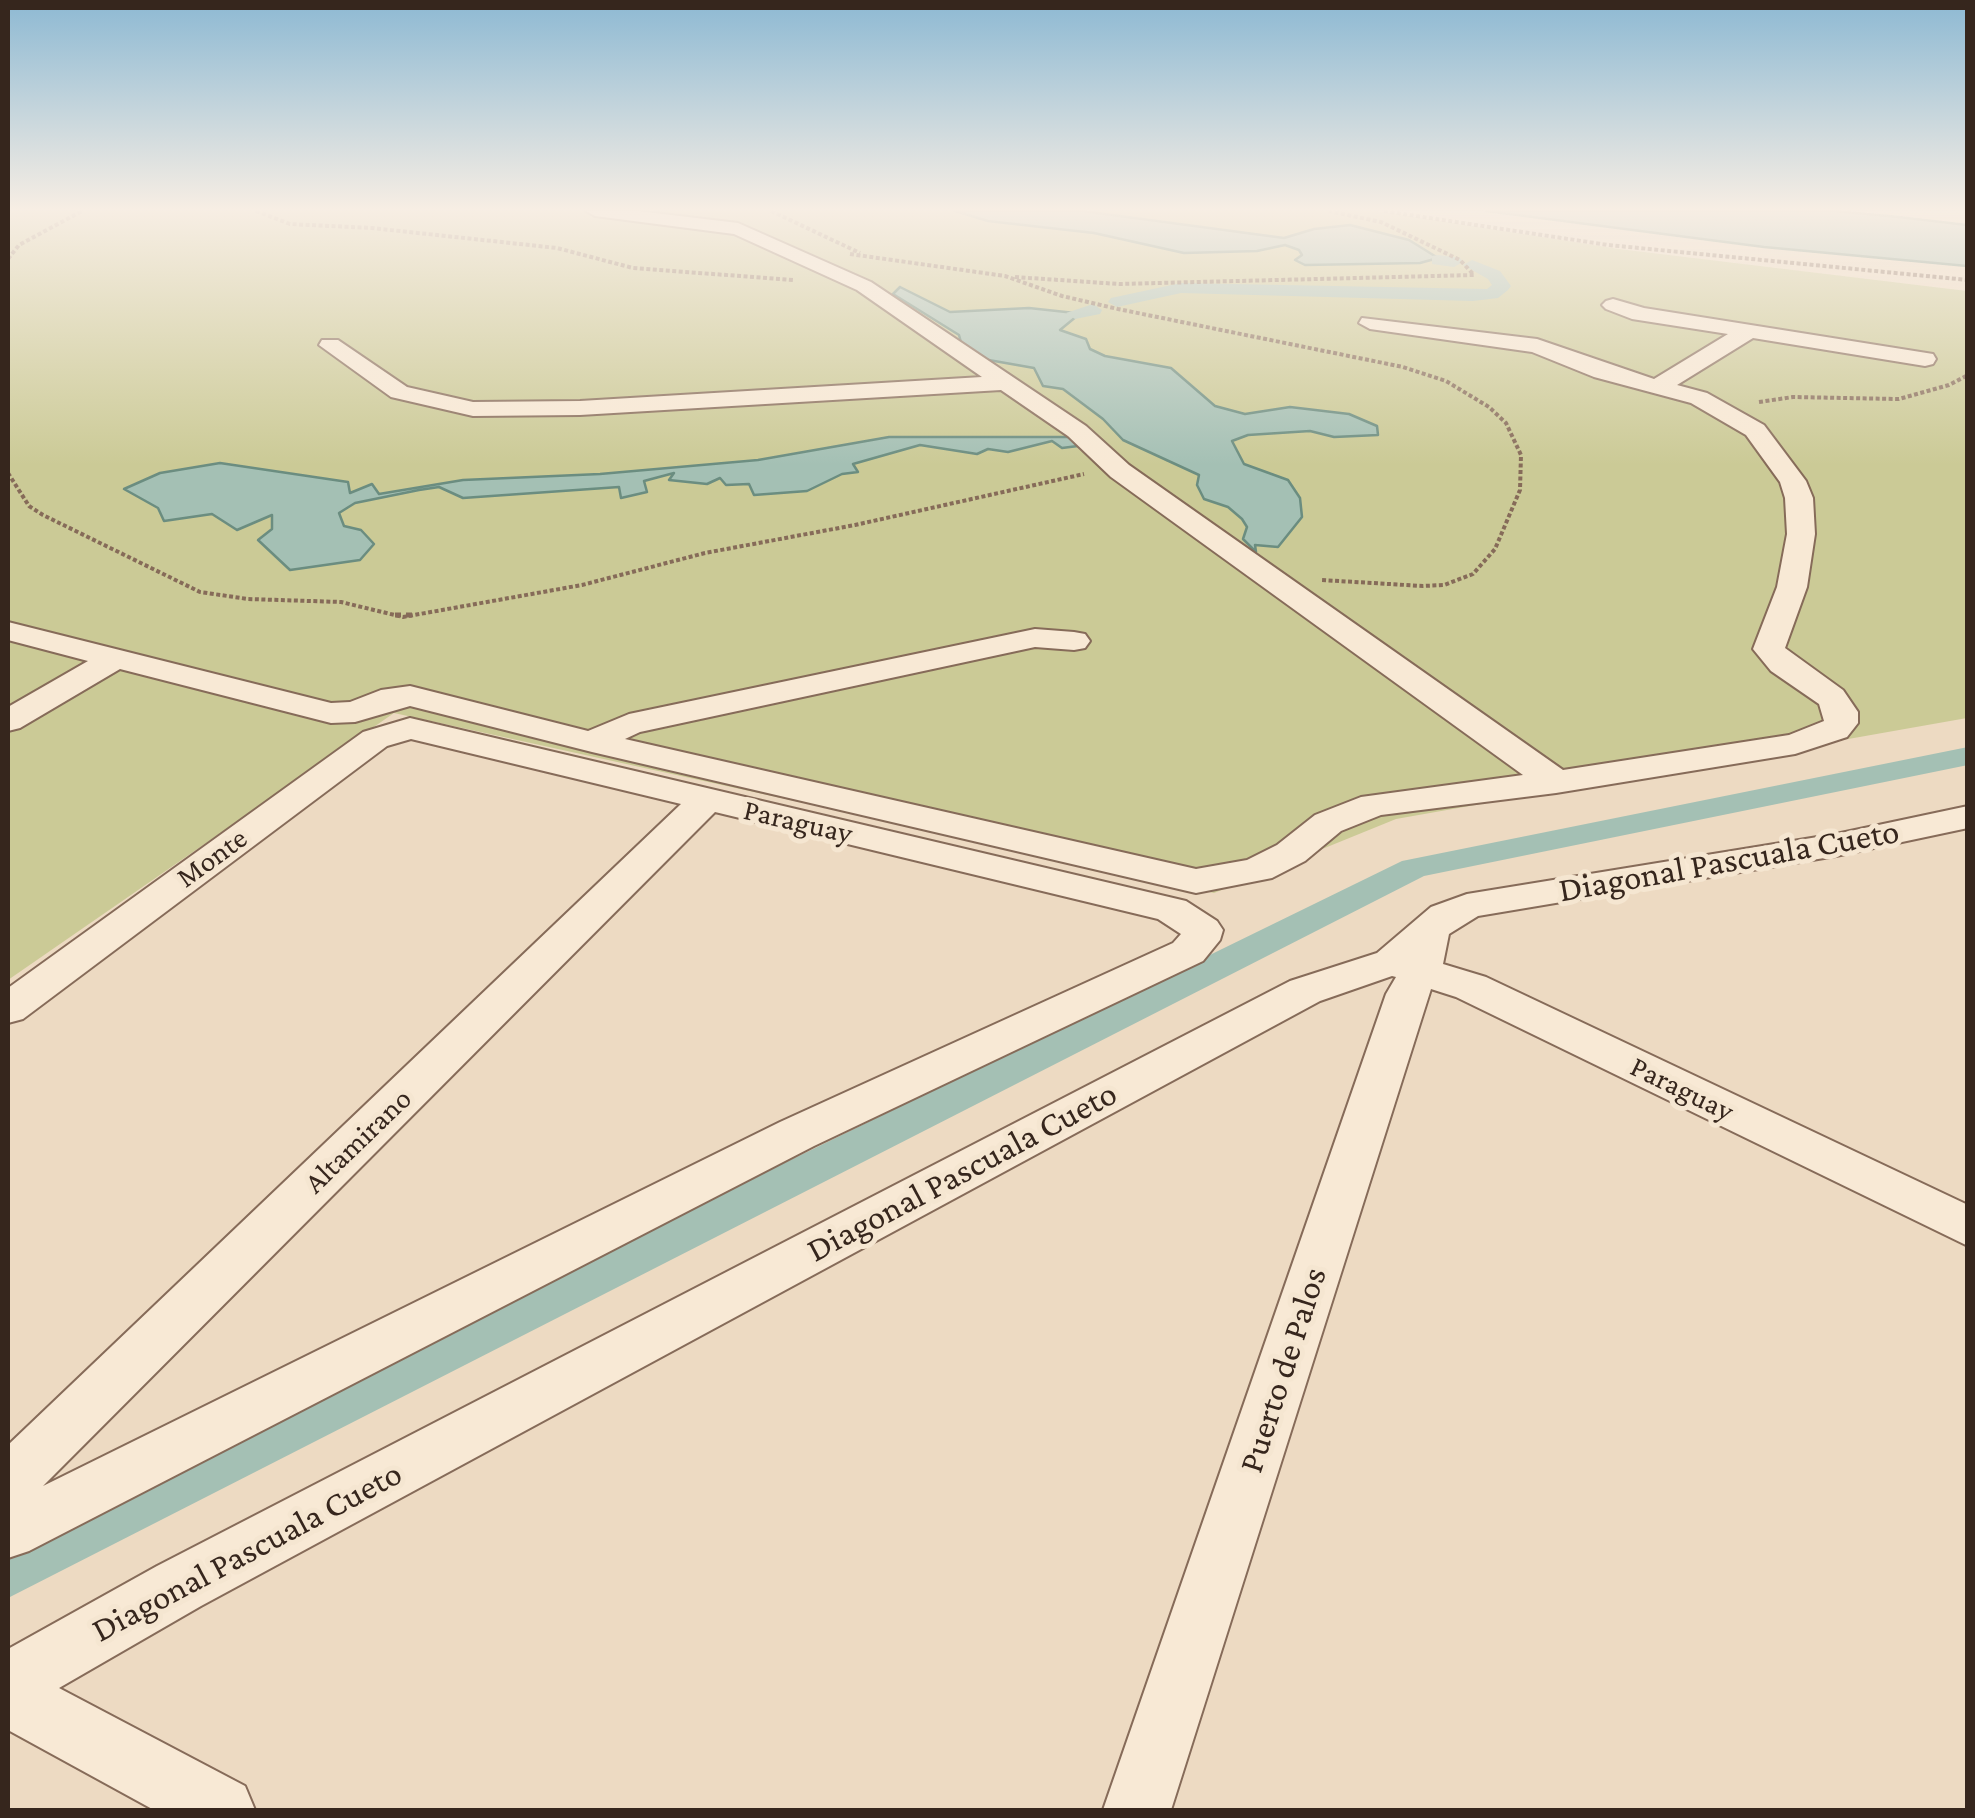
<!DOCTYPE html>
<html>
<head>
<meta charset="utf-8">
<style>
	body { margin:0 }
	#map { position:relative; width:1975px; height:1818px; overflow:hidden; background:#eddac2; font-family:"Crimson Pro",serif }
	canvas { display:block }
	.frame { position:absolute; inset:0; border:10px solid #36261d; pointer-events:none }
</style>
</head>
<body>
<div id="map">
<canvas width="1975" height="1818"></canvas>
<div class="frame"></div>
</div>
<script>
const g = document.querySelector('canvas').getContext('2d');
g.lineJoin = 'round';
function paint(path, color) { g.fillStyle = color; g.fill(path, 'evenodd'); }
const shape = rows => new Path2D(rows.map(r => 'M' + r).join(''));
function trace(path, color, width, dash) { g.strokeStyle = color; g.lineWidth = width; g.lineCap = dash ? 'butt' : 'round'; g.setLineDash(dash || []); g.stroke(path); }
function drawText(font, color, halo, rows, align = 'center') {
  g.font = font + ' "Crimson Pro",serif'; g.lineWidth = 10; g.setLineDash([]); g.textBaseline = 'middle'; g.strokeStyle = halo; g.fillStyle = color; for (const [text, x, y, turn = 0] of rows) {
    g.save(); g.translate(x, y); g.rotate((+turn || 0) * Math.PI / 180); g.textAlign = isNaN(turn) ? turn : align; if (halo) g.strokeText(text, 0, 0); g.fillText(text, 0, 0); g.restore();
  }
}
paint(shape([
	[8,211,1377,211,1619,249,1967,291,1967,718,1396,819,1214,893,394,713,8,980]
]), '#cbca96');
const water = shape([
	[955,211,1082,211,1284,238,1314,229,1350,225,1409,240,1438,258,1420,263,1305,265,1295,260,1302,255,1299,250,1285,245,1257,251,1184,253,1094,233,988,221,955,211],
	[1486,211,1835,211,1899,217,1967,225,1967,266,1764,247,1486,211],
	[900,287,950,312,1029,308,1075,313,1077,316,1060,330,1086,339,1090,349,1105,356,1171,368,1215,406,1245,414,1290,407,1349,414,1377,426,1378,435,1334,437,1310,431,1248,435,1232,441,1244,464,1288,480,1300,498,1302,517,1278,547,1255,545,1256,552,1243,539,1247,527,1242,519,1228,507,1204,499,1197,485,1199,475,1123,440,1103,419,1063,389,1043,386,1034,368,983,359,962,346,959,335,893,294,900,287],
	[889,437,1079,437,1078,446,1062,448,1052,441,1008,452,988,449,977,454,920,445,853,464,858,472,842,474,807,491,754,495,749,484,726,485,720,478,707,484,669,480,674,473,644,481,647,492,621,498,619,487,463,498,439,487,419,490,355,503,339,513,344,526,361,530,374,544,360,560,290,570,258,540,272,529,272,515,237,530,212,514,164,521,158,508,124,489,160,473,220,463,348,482,350,493,372,484,379,494,463,480,600,474,758,460,889,437]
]);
paint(water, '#a4c0b4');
trace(water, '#6b8d80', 2.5);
paint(shape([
	[1438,255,1460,258,1463,262,1454,267,1432,264,1432,256,1438,255],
	[1472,260,1500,271,1511,286,1508,290,1498,298,1473,301,1181,293,1117,307,1108,302,1111,298,1181,283,1487,289,1492,285,1488,279,1463,265,1472,260],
	[1093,304,1102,310,1100,314,1075,319,1066,313,1093,304],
	[1968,747,1968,765,1424,876,8,1598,8,1547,220,1439,1402,861,1968,747]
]), '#a4c0b4');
const minor = shape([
	[586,211,638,211,738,223,871,282,1086,426,1129,465,1563,770,1789,735,1824,721,1819,704,1771,671,1753,649,1777,587,1787,534,1785,498,1780,482,1746,435,1691,403,1594,377,1532,352,1370,329,1359,323,1362,318,1537,339,1654,379,1728,334,1632,319,1606,309,1602,305,1606,301,1613,299,1644,308,1933,354,1936,359,1933,364,1925,366,1753,338,1677,385,1707,393,1764,425,1806,481,1813,498,1815,534,1807,587,1785,648,1843,690,1858,712,1858,723,1847,737,1795,754,1556,793,1381,815,1341,831,1305,861,1272,878,1196,893,592,752,410,706,355,722,331,723,120,669,20,728,8,731,8,707,88,661,8,640,8,622,331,703,350,702,381,690,410,686,588,731,629,714,1035,629,1074,632,1085,634,1090,641,1085,648,1074,650,1035,647,640,732,625,739,1196,869,1247,860,1277,845,1315,815,1361,797,1523,775,1111,477,1068,436,1001,390,580,415,473,416,391,397,319,345,322,340,338,340,407,387,473,402,580,401,982,377,857,290,734,234,595,216,586,211],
	[410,718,1186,901,1217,921,1223,930,1220,940,1203,961,814,1146,29,1551,8,1558,8,1445,681,804,411,739,387,746,23,1019,8,1023,8,988,363,732,410,718],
	[715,812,1158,919,1181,934,1173,943,780,1122,43,1486,715,812],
	[1968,806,1968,828,1836,856,1478,916,1449,934,1443,964,1486,977,1968,1205,1968,1246,1456,997,1431,989,1171,1810,1103,1810,1386,994,1396,977,1392,976,1320,1001,201,1606,59,1688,245,1786,255,1810,154,1810,8,1730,8,1649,157,1566,1290,981,1377,953,1431,907,1467,894,1836,834,1968,806]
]);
trace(minor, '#866b59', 4);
trace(shape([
	[256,211,290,224,372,228,557,248,633,268,793,280],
	[771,211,860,253],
	[1384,211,1608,245,1968,280],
	[850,254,1005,276,1062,296,1118,309,1403,367,1446,381,1489,407,1506,423,1521,455,1520,490,1495,549,1473,574,1444,585,1423,586,1321,580],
	[8,259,19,245,82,211],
	[1015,277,1119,284,1474,275,1460,260,1381,222,1329,211],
	[1968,331,1968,353],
	[1759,402,1793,397,1899,399,1949,385,1968,375],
	[8,473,29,506,43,515,200,592,248,599,341,602,403,617,582,585,705,553,855,525,1084,474]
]), '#866b59', 4, [4, 2.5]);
trace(shape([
	[395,615,413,615]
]), '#866b59', 5, [6, 5]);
paint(minor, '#f8e9d5');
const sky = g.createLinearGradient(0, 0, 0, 465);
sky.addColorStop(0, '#8db9d3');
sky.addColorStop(0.45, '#f7eee4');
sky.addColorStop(1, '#f7eee400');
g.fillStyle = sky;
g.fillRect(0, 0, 1975, 465);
drawText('30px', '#36261d', '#f5e6d1', [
	["Paraguay",798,822,13],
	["Monte",212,858,-36],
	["Paraguay",1682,1089,26],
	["Altamirano",358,1141,-44]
]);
drawText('35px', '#36261d', '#f5e6d1', [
	["Diagonal Pascuala Cueto",1729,861,-10],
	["Diagonal Pascuala Cueto",962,1172,-28],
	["Puerto de Palos",1283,1370,-72],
	["Diagonal Pascuala Cueto",247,1552,-28]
]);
</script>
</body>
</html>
